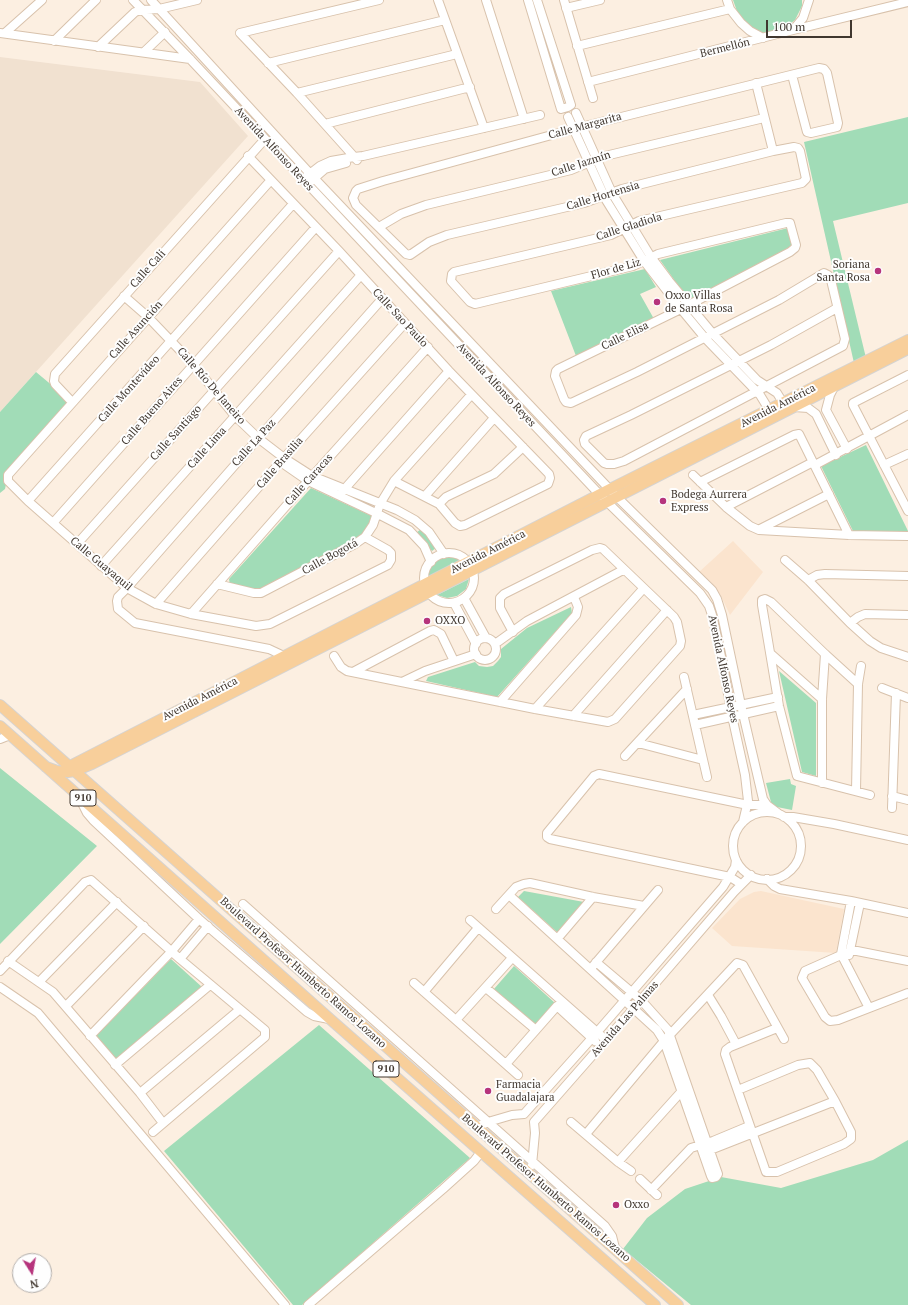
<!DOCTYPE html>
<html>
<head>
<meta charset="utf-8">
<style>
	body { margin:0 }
	#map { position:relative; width:908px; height:1305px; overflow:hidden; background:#fcefe1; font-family:"PT Serif",serif }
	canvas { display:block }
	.north { position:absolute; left:12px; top:1253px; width:40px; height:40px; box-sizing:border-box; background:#fefefe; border:1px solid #b2aeab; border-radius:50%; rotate:169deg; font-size:11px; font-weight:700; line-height:16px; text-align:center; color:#40372f }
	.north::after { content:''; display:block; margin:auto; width:14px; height:18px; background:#b6347c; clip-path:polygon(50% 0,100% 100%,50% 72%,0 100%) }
	.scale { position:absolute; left:766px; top:20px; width:86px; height:18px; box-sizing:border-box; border:2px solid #40372f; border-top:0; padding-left:5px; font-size:12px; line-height:14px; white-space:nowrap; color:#40372f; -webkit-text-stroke:3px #fefefe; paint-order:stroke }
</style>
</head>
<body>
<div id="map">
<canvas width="908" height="1305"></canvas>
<div class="north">N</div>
<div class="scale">100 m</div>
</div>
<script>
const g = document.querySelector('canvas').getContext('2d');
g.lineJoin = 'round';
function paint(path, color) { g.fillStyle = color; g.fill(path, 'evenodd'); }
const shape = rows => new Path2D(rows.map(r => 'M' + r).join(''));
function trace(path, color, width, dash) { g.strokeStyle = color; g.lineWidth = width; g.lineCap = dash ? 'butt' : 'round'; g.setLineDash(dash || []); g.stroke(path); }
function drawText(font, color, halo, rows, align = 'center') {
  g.font = font + ' "PT Serif",serif'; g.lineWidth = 4; g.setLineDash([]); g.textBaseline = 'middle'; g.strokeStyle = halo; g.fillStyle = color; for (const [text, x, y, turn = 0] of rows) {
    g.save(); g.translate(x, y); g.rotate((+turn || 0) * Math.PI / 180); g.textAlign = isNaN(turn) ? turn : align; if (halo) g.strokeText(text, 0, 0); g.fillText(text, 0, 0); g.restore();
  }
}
paint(shape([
	[0,57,200,82,248,136,0,412]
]), '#f1e1d0');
paint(shape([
	[733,541,763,572,730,615,720,594,711,582,699,572],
	[761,891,844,909,836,953,732,946,712,928,740,899,754,892]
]), '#fbe4ce');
paint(shape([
	[733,0,802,0,802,6,795,20,785,28,765,33,754,31,745,23,738,14],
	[908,117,908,203,833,221,866,358,854,363,804,142],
	[788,228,793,246,690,302,660,260],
	[645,269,656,287,640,294,654,319,576,356,551,291],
	[36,372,72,402,8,475,5,489,0,493,0,412],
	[866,445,908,531,908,532,853,531,821,466],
	[311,488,374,517,366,532,356,542,260,591,230,586,229,579],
	[421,529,430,538,436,548,432,551,416,533],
	[450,556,460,560,428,577,429,569,435,560,440,558],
	[469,579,466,589,457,596,447,598,437,595],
	[571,607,572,613,497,697,426,681,428,677,475,662,479,666,487,667,493,666,498,661,501,657,501,649,527,628],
	[779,671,816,703,816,776,802,772],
	[0,768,97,846,0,944],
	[790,779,791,784,796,786,792,810,772,806,766,783],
	[524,891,584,902,558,933,518,897],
	[171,959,202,987,115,1060,95,1037],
	[514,966,555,1003,535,1026,494,989],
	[319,1025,470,1158,302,1305,293,1305,164,1151],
	[908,1140,908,1305,691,1305,623,1249,647,1218,685,1189,721,1177,781,1188,873,1160]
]), '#a1dcb7');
const minor = shape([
	[133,0,190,59,600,495,700,593,709,606,712,615,722,661,732,716,745,775,748,801,743,822],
	[151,0,314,178,617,497,712,590,717,599,722,615,741,705,763,799,767,805,779,814],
	[438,0,484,128],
	[486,0,524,119],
	[528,0,561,109,568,107,571,105,537,0],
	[564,0,593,98],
	[727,0,730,9,741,23,750,31,763,38],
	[566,8,600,0],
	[793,30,803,18,809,0],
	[0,33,190,59],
	[5,33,42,0],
	[54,41,96,0],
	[577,46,730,9],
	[98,47,135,12,142,10,159,9,197,0],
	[144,52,165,32],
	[268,63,445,20],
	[792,75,807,132,811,133,837,127,838,123,827,73,824,69,819,68,581,127,383,181,358,189,356,191,353,198,356,205,406,254,410,255,429,242,447,235,584,203,622,189,773,151,794,147,798,148,800,151,806,179,802,183,639,221,611,235,454,272,452,274,451,281,470,302,475,304,633,266,658,254,786,223,790,223,796,245,795,248,790,252,681,309,558,369,556,371,555,376,564,399,566,402,571,403,637,372,779,300,824,273,828,275,831,280,845,339,843,346,624,461,614,464,607,464,604,463,585,444,584,440,586,436,631,415,771,345,837,308],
	[588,82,793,30,908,2],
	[756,83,773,151],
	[297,93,457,54],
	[576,113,612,193,651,257,669,281,713,334,757,380,777,393,785,406],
	[568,117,606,200,644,261,681,309,705,338,760,395,771,413],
	[325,124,470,87],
	[248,156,339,251,449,371,549,474,550,478,548,484,465,525,460,526,455,523,439,504,394,481],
	[357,160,297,93,240,33,379,0],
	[307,176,320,166,331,161,354,157,363,156,540,115],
	[271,180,8,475,8,481,28,501,127,588,156,604,191,614,256,626,270,624,388,565,391,560,391,553,388,550,365,537],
	[311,181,325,169,346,163],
	[379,227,401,214,426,205,571,170,605,156,764,118],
	[124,296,148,317,171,341,193,364,235,416,258,438,284,458,312,476,397,510,415,520,429,532,444,554],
	[908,375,853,403,853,405,908,511],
	[834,387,830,395,826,410,847,449],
	[72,402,55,384,54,381,55,374,265,139],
	[794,407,808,408,816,414,836,455],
	[282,463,308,481,378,514,409,530,424,546,431,562],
	[815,465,908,415],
	[884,465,908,454],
	[693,475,726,507,750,526,759,530,849,535,908,536],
	[700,482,794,435,799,434,849,535],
	[341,493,449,371],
	[425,496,494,418],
	[28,501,293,204],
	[439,504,446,497,494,474,523,447],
	[726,507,813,462],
	[53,523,316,227],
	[760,529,829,494],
	[77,544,339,251],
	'424 578a25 25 0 1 1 50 0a25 25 0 1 1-50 0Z',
	[785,560,808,580,850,623,870,641,881,648,908,657],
	[101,566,361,275],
	[808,580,817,575,825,574,908,576],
	[217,584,254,593,261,593,355,544,365,537,373,525,380,504,394,481,471,395],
	[464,598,486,638],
	[454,603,476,644],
	[156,604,284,458,405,323],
	[191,614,308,481,428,347],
	[850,623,858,617,865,614,908,615],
	'474 649a11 11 0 1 1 22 0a11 11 0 1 1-22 0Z',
	[495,644,527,621,623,570],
	[771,654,822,699],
	[284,656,269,649,135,623,118,609,117,601,118,597,127,588,255,442,382,299],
	[334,656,341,667,347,671,535,709,608,722,615,719,680,646,681,641,677,622,674,617,603,549,600,548,592,550,504,594,500,598,500,608,513,632],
	[353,672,430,631,434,630,441,634,454,661],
	[684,677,707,777],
	[402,682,425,671,476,654],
	[858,684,825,654,771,602,765,599,762,600,762,605,779,706,797,776,870,795],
	[882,688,908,698],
	[500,702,576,615,578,607,574,597],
	[535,709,643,589],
	[693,715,778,697],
	[573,716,667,610],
	[695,725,779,706],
	[0,739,10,735],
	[638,743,703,760],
	[625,756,687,689],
	[822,783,822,699,825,654],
	[856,791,858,684,861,666],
	[892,796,908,800],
	[80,799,87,813,93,820,199,919,307,1012,314,1016,329,1019],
	[892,808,896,693],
	'733 846a34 34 0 1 1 68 0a34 34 0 1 1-68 0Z',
	[784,817,793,817,834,824,908,840],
	[767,879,774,886,780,889,851,901,908,913],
	[741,884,730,877,550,839,547,837,547,833,594,776,599,774,748,805,767,805],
	[509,895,657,1030,664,1041,711,1176,712,1178,716,1177,718,1174,710,1151,668,1030,641,1000,596,962],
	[851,901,841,954,869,1008],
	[243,904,605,1226,612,1236,615,1248],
	[496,909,516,887,524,884,530,883,593,897,644,906],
	[470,920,606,1040],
	[558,938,593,897],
	[849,955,860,903],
	[180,959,208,926],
	[8,961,53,992,140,1093,163,1123],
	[908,961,857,951,850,951,805,971,802,978,825,1017,830,1021,838,1020,908,993],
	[593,966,658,890],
	[0,971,85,882,91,880,180,959,265,1030,265,1037,153,1132],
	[39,982,117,902],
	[414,983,518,1075],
	[0,987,38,1013,285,1305],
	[486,988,536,1030],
	[424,992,478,928],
	[708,995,721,1016,736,1044],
	[66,1006,144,926],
	[456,1020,512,958],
	[90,1036,171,952,199,919],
	[506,1064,557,1006,595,1041],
	[115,1065,210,985],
	[738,1090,798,1065,810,1063,817,1070,835,1101,851,1132,851,1139,844,1144,777,1172,766,1172,725,1054,726,1050,730,1047,777,1028],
	[140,1093,239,1010],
	[571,1122,618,1162,631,1171],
	[477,1127,488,1122,512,1115,524,1114,592,1038,723,887,735,867,736,860],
	[586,1134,664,1041,737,963,743,965,784,1039],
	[705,1152,835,1101],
	[618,1162,681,1092],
	[532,1165,535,1133,534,1122,634,1008,734,892,751,875],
	[640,1179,657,1195],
	[651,1190,691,1148,713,1141,749,1126],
	[308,1305,443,1189,474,1161,481,1152]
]);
const major = shape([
	[0,705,678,1305],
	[0,726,330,1019,655,1305],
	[70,766,610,489,908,340],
	[46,767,57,771,68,772,75,771,92,764,908,349]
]);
trace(minor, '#d8c2ac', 10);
trace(major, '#d5d3d1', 12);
trace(minor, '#fff', 8);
trace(major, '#f8cf9b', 10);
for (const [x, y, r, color] of [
	[878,271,4,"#b6347c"],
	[657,302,4,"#b6347c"],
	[663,501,4,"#b6347c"],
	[427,621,4,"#b6347c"],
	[488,1091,4,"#b6347c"],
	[616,1205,4,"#b6347c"]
]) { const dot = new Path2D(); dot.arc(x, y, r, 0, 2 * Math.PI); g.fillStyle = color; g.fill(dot); trace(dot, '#fefefe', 1.5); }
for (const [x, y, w] of [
	[83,798,26],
	[386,1069,26]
]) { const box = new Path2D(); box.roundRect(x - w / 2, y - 8, w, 16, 3); g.fillStyle = '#fefefe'; g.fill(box); trace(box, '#40372f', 1); }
drawText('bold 10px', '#40372f', null, [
	["910",83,798],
	["910",386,1069]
]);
drawText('11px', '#40372f', '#fefefe', [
	["Bermellón",725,48,-14],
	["Calle Margarita",585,126,-15],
	["Avenida Alfonso Reyes",274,149,47],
	["Calle Jazmín",581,164,-18],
	["Calle Hortensia",603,196,-17],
	["Calle Gladiola",629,227,-18],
	["Calle Cali",148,269,-48],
	["Flor de Liz",616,269,-16],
	["Calle Sao Paulo",400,318,47],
	["Calle Asunción",136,330,-48],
	["Calle Elisa",625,336,-26],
	["Avenida Alfonso Reyes",496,385,47],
	["Calle Río De Janeiro",211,386,49],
	["Calle Montevideo",129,389,-48],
	["Avenida América",778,406,-27],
	["Calle Bueno Aires",152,411,-49],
	["Calle Santiago",176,433,-48],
	["Calle La Paz",254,443,-48],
	["Calle Lima",207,448,-48],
	["Calle Brasilia",280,463,-49],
	["Calle Caracas",309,480,-48],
	["Avenida América",488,552,-27],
	["Calle Bogotá",330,557,-29],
	["Calle Guayaquil",101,564,40],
	["Avenida Alfonso Reyes",723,669,78],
	["Avenida América",200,699,-27],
	["Boulevard Profesor Humberto Ramos Lozano",303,973,42],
	["Avenida Las Palmas",625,1019,-49],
	["Boulevard Profesor Humberto Ramos Lozano",546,1188,41]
]);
drawText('11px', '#40372f', '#fefefe', [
	["Soriana",870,265,"right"],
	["Santa Rosa",870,278,"right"],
	["Oxxo Villas",665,296],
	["de Santa Rosa",665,309],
	["Bodega Aurrera",671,495],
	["Express",671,508],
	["OXXO",435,621],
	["Farmacia",496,1085],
	["Guadalajara",496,1098],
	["Oxxo",624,1205]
], 'left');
</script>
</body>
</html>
